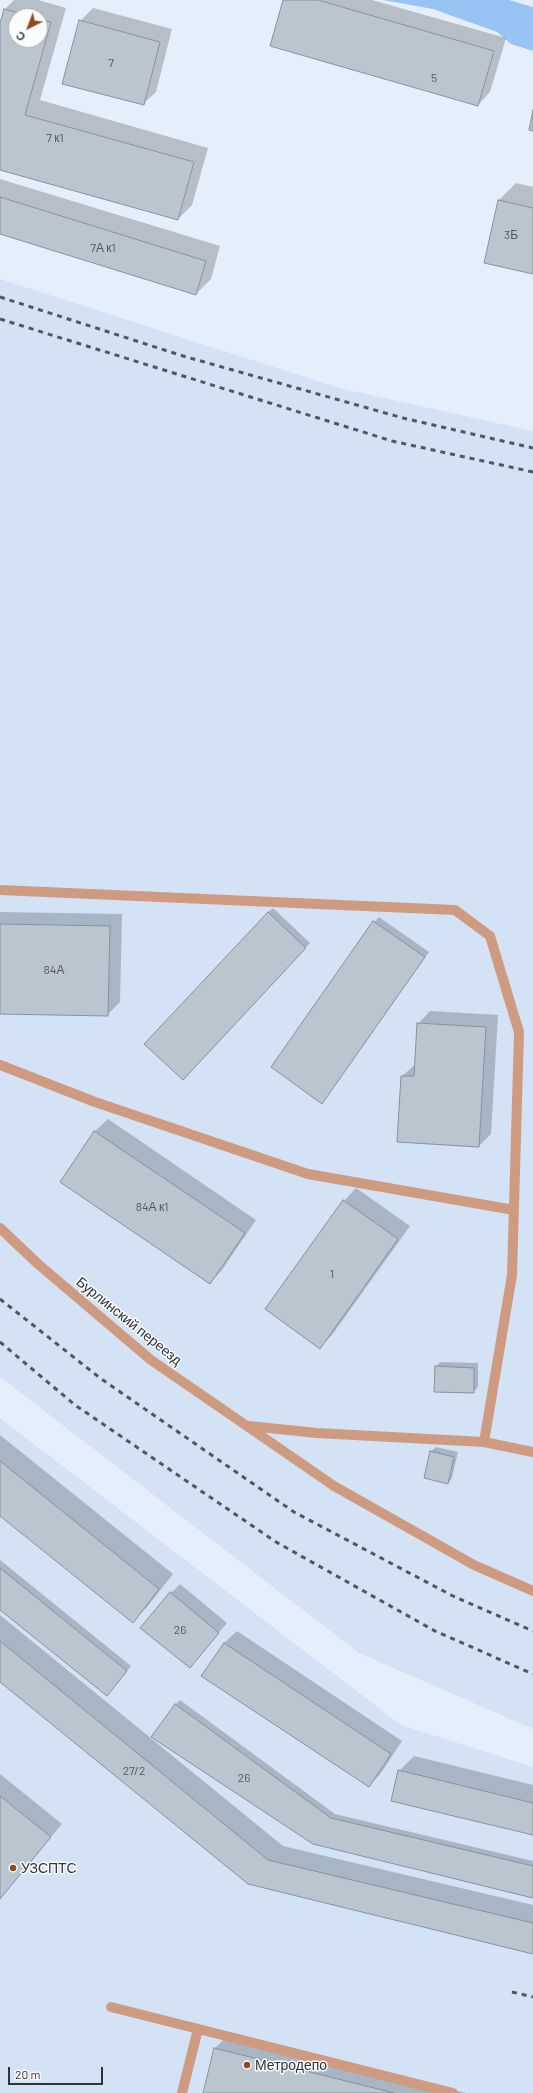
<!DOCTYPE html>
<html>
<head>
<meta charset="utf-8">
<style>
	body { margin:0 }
	#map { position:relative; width:533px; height:2093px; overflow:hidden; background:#e4effb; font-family:Barlow,sans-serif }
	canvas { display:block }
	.north { position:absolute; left:8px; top:8px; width:40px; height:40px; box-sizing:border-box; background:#f9fbfd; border:1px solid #a9abae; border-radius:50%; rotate:222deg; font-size:11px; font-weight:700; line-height:16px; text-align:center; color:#303438 }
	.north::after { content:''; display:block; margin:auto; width:14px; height:18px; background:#8f4a20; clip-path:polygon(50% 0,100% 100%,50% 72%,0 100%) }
	.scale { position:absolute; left:8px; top:2067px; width:95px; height:18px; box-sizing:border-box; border:2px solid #303438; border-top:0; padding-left:5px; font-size:12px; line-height:14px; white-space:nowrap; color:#303438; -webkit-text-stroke:3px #f9fbfd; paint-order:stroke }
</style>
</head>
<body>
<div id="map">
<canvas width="533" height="2093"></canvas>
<div class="north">С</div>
<div class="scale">20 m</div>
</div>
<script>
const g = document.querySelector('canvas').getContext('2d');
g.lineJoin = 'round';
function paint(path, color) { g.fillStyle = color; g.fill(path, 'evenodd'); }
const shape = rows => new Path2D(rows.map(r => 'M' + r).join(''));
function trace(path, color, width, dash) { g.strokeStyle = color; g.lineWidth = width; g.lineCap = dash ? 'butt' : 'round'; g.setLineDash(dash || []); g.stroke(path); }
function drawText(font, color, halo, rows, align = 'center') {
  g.font = font + ' Barlow,sans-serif'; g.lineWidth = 3; g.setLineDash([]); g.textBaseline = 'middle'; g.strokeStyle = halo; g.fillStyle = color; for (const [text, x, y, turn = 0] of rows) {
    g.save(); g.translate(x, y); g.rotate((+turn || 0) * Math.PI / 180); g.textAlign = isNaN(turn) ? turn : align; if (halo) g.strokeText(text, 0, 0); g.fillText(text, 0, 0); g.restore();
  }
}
paint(shape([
	[0,279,339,388,533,431,533,1729,359,1653,0,1377],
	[0,1418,401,1725,533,1767,533,2093,0,2093]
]), '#d3e3f5');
paint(shape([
	[383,0,509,0,533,7,533,51,511,44,497,32,433,9]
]), '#98c4f3');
paint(shape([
	[14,0,38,0,66,8,40,100,208,148,192,205,178,219,0,169,0,27,5,9],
	[16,16,40,16,40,40,16,40],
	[284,0,372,0,506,38,490,92,478,105],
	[93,8,172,29,156,92,143,104,80,21],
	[0,179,220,246,211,279,196,294,0,233],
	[516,183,533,187,533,273,499,200],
	[273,908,310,943,188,1074,268,912],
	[0,912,122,914,120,1002,107,1015,0,1013],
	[379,917,429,952,322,1103,374,922],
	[430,1011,498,1015,491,1134,479,1146,398,1141,402,1076,416,1064,418,1024],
	[108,1119,256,1220,222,1270,210,1283,61,1181,95,1131],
	[356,1188,410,1226,332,1335,320,1347,344,1201],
	[440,1362,478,1363,478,1387,473,1392,436,1367],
	[0,1435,173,1574,147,1607,133,1621,0,1515],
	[436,1447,458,1452,452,1478,448,1483,431,1451],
	[0,1560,131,1666,111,1691,0,1608],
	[180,1584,227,1623,190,1667,171,1593],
	[0,1615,283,1846,533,1905,533,1952,248,1883,0,1680],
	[237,1631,402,1741,381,1773,369,1786,203,1676,224,1643],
	[180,1700,335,1814,533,1861,533,1897,313,1843,175,1705],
	[414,1756,533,1785,533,1834,399,1771],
	[0,1774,62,1824,0,1898],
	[230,2033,466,2093,204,2093,215,2048]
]), '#0003');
const building = shape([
	[283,0,318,0,494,51,478,106,270,46,283,0],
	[4,9,29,16,16,16,16,40,40,40,40,19,51,22,25,115,194,162,178,220,0,170,0,23,4,9],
	[79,20,160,42,144,105,62,84,79,20],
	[533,110,533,131,529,130,533,110],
	[0,197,206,261,196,295,0,234,0,197],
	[498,200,533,208,533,274,484,263,498,200],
	[268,912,306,948,183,1080,144,1044,268,912],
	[373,921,425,957,322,1104,271,1067,373,921],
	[0,924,110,926,108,1016,0,1014,0,924],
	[417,1023,486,1027,479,1147,397,1142,401,1076,414,1076,417,1023],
	[94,1131,245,1233,210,1284,60,1182,94,1131],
	[343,1200,398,1239,320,1349,265,1309,343,1200],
	[435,1366,474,1368,474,1393,434,1392,435,1366],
	[430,1451,454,1457,448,1484,424,1478,430,1451],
	[0,1461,159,1589,133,1623,0,1516,0,1461],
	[0,1568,127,1671,107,1696,0,1610,0,1568],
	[170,1592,219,1633,190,1668,140,1628,170,1592],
	[0,1641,268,1860,533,1923,533,1954,248,1884,0,1682,0,1641],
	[224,1643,391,1754,369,1787,201,1676,224,1643],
	[175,1704,331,1818,533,1866,533,1898,313,1844,151,1737,175,1704],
	[398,1770,533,1803,533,1835,391,1801,398,1770],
	[0,1796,51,1837,0,1899,0,1796],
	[214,2048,394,2093,203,2093,214,2048]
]);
paint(building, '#bac5d0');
trace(building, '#88929d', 1);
trace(shape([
	[0,890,455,910,490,936,519,1032,512,1275,484,1442],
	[0,1065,95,1102,308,1174,514,1210],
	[0,1228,38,1264,151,1360,334,1486,474,1565,533,1591],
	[249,1426,317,1433,484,1442,533,1452],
	[111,2007,453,2093],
	[182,2093,198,2029]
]), '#ce9b80', 10);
trace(shape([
	[0,297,183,356,403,418,533,448],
	[0,319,392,441,533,472],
	[0,1299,100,1378,294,1512,453,1596,533,1631],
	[0,1342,75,1405,276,1542,435,1631,533,1674],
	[512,1992,533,1997]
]), '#52575c', 3, [5, 5]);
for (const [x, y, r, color] of [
	[13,1868,4,"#8f4a20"],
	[247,2065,4,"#8f4a20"]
]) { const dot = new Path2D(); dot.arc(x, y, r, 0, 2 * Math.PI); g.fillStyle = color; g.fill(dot); trace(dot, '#f9fbfd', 1.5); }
drawText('12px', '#52585e', null, [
	["7",111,63],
	["5",434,78],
	["7 к1",55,138],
	["3Б",511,235],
	["7А к1",103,248],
	["84А",54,970],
	["84А к1",152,1207],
	["1",332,1274],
	["26",180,1630],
	["27/2",134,1771],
	["26",244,1778]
]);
drawText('14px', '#303438', '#f9fbfd', [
	["Бурлинский переезд",129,1321,39]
]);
drawText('14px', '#303438', '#f9fbfd', [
	["УЗСПТС",21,1868],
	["Метродепо",255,2065]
], 'left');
</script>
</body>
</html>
